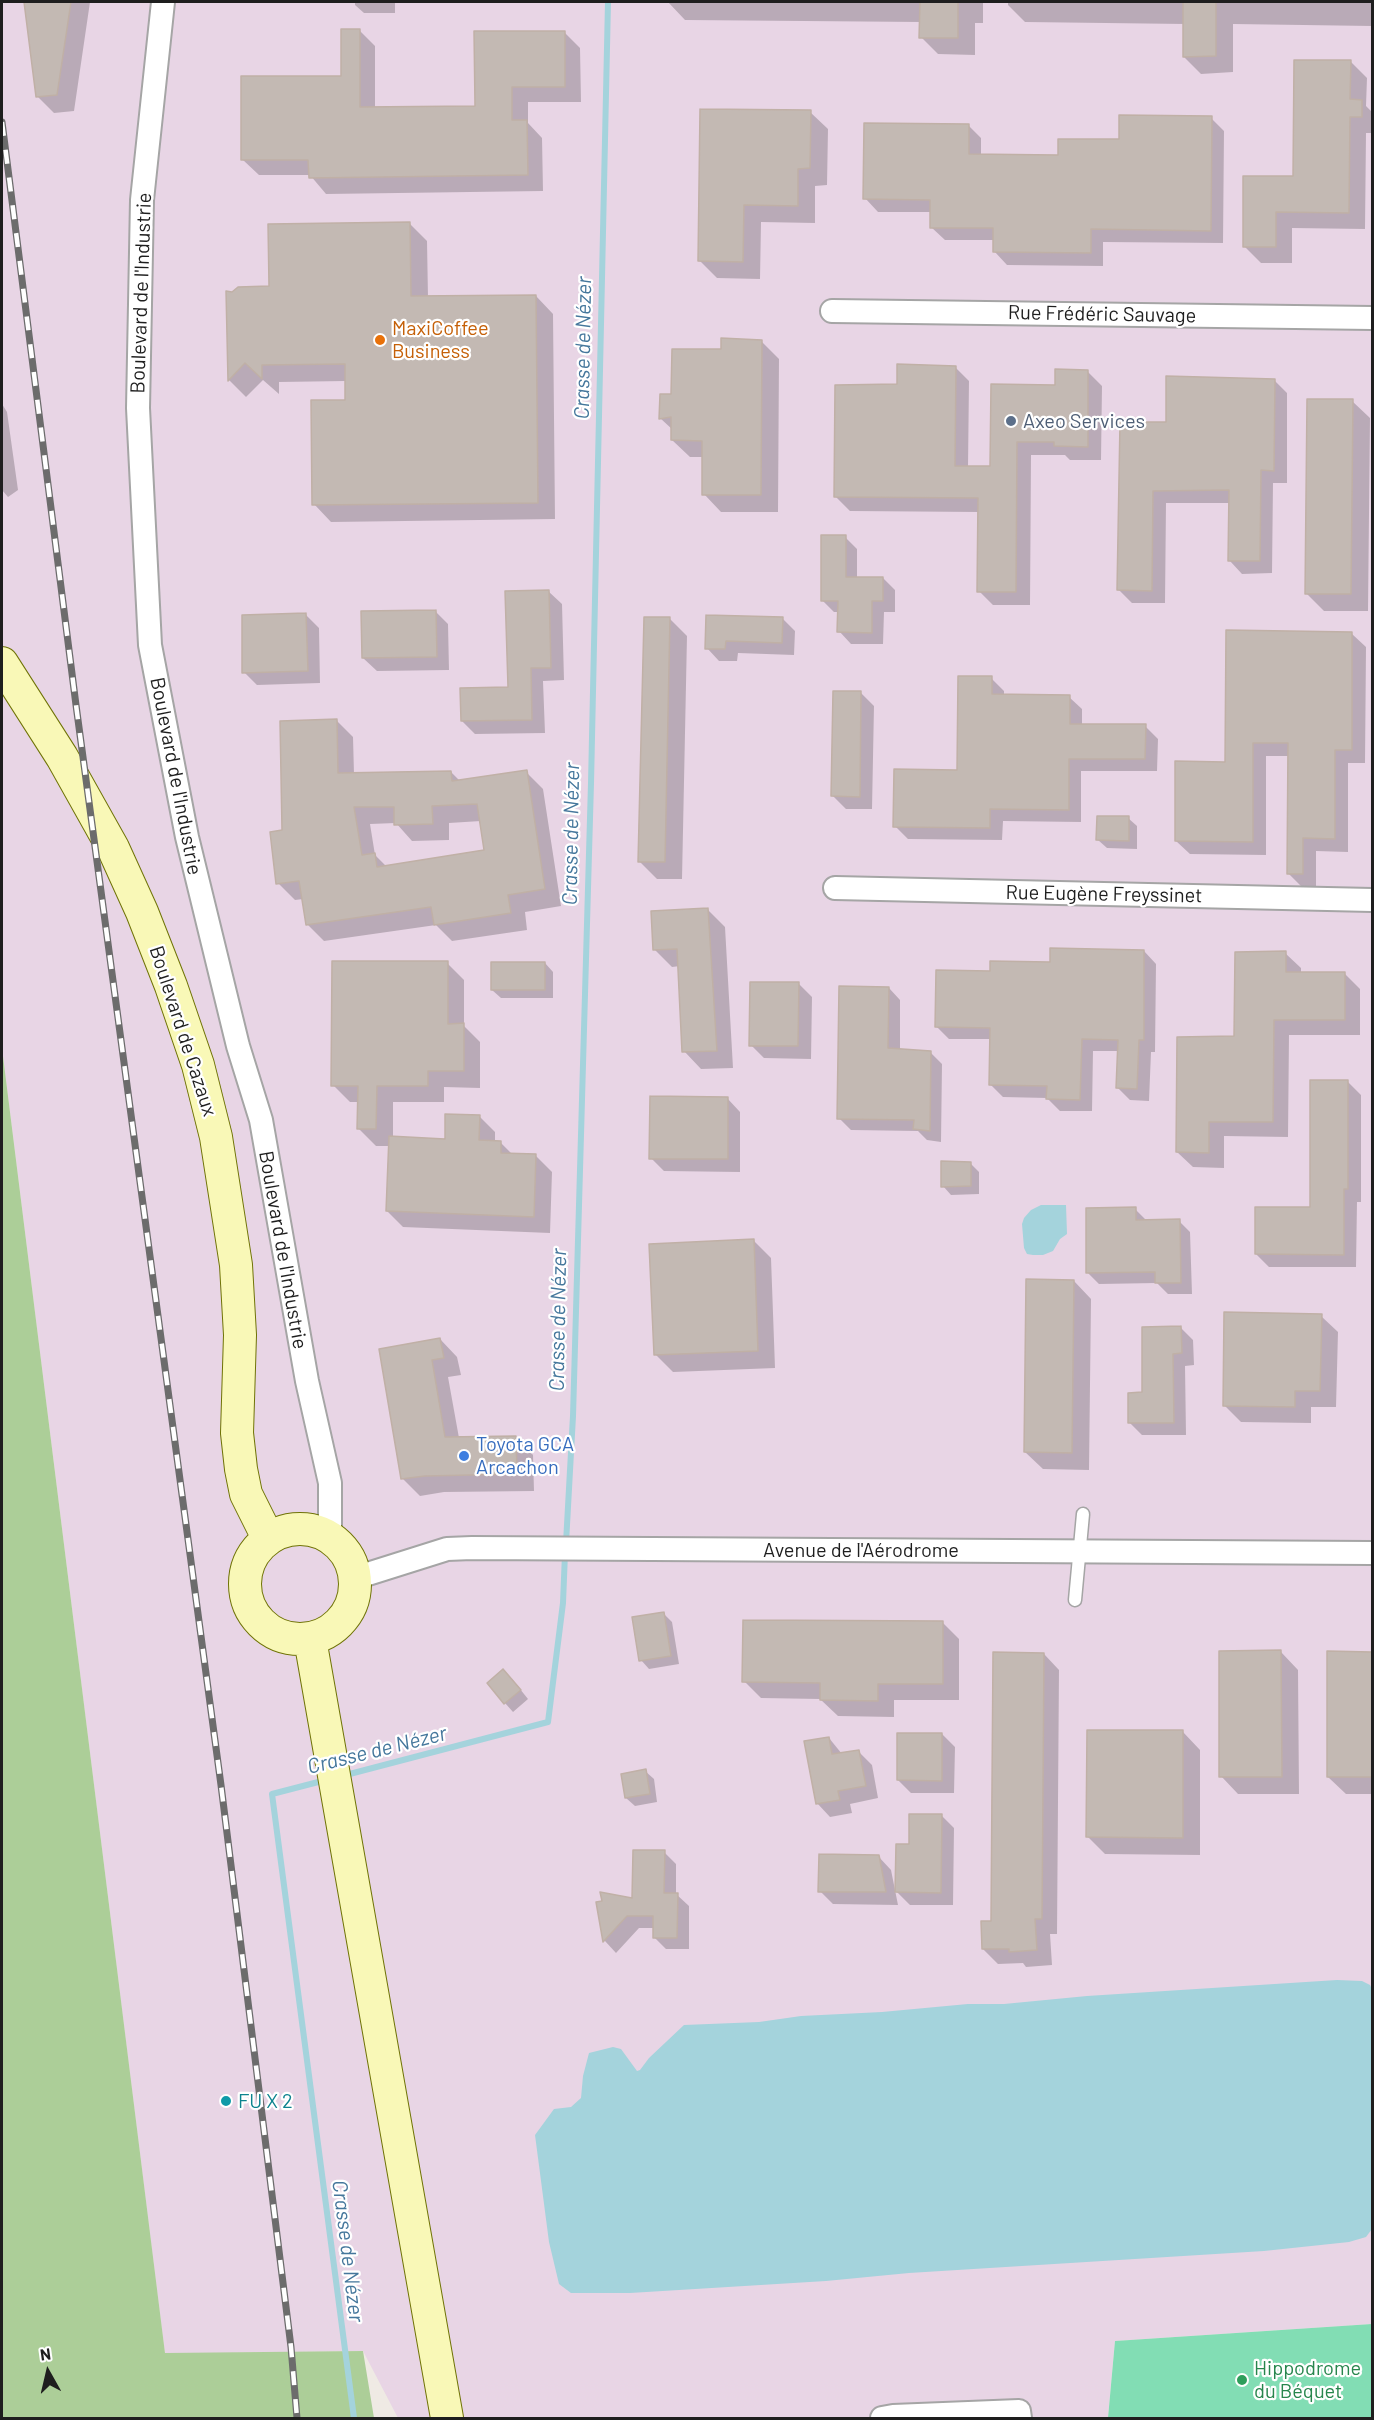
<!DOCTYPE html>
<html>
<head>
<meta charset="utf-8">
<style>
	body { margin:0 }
	#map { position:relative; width:1374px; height:2420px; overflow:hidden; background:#efeae4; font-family:Barlow,sans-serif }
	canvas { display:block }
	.frame { position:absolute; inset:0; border:3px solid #1e1e1e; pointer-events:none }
	.north { position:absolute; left:18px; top:2342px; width:60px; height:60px; -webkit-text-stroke:4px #fff; paint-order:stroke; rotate:352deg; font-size:16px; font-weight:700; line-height:24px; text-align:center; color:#1e1e1e }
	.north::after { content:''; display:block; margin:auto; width:21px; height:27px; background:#1e1e1e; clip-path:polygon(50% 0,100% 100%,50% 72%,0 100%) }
</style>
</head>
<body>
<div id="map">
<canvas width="1374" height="2420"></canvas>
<div class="frame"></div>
<div class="north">N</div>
</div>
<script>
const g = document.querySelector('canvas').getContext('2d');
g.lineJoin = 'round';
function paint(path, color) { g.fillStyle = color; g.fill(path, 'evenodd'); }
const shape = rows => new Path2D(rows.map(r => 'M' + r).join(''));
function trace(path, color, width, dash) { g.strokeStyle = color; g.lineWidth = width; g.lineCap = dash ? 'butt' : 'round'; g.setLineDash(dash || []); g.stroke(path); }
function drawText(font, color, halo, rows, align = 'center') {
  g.font = font + ' Barlow,sans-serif'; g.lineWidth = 4.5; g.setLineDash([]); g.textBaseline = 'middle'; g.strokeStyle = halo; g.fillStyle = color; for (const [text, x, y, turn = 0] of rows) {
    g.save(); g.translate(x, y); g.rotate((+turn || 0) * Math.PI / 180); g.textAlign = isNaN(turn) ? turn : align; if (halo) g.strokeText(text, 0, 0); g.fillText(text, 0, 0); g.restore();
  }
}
paint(shape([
	[2,2,1372,2,1372,2324,1115,2341,1108,2418,398,2418,363,2351,165,2354,2,1048]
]), '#e8d5e5');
paint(shape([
	[2,1048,165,2353,363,2351,374,2418,2,2418]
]), '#acce98');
paint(shape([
	[1372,2324,1372,2418,1108,2418,1115,2341]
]), '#82ddb4');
paint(shape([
	[1041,1205,1066,1205,1067,1234,1060,1239,1053,1251,1043,1255,1033,1255,1027,1254,1024,1248,1022,1224,1024,1218,1031,1210],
	[1337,1980,1362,1981,1370,1985,1372,1989,1372,2229,1366,2237,1349,2242,1264,2251,909,2273,826,2281,630,2293,571,2293,559,2284,549,2242,535,2135,554,2109,571,2107,581,2098,583,2076,589,2053,613,2047,621,2049,637,2071,640,2070,649,2058,684,2025,759,2022,801,2016,882,2012,968,2004,1004,2004,1087,1996]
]), '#a4d3dc');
paint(shape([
	[25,2,90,2,74,111,54,113,37,96],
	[355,2,395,2,395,13,364,13,355,5],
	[668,2,983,2,983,23,975,23,975,55,938,54,921,37,921,22,685,20],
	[1008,2,1372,2,1372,26,1233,24,1233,72,1201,74,1184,57,1185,24,1025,22,1008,5],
	[359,30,375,46,375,108,476,107,564,32,580,48,581,102,528,102,528,123,542,138,543,191,326,194,310,175,259,175,243,160,343,77],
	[1350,61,1367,78,1366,106,1372,112,1372,133,1366,133,1365,229,1292,228,1292,263,1261,263,1244,246,1294,178],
	[810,112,828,129,827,185,815,186,815,223,761,222,760,279,717,278,700,261],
	[1211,118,1224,131,1223,243,1103,242,1103,266,1007,265,994,251,994,240,945,240,931,227,931,212,878,212,865,198,968,125,981,138,981,155,1060,156],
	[410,224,427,241,428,298,536,296,553,314,555,519,331,522,314,504,347,401,346,381,279,382,279,394,263,380,246,397,229,380,227,293,271,287],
	[761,341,779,359,778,512,721,512,704,494,704,457,690,457,672,440,673,430,660,418,722,351],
	[955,367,969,381,968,467,992,467,1056,386,1088,372,1102,386,1101,460,1070,460,1065,455,1031,455,1030,605,993,605,979,591,979,512,850,511,836,497,898,386],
	[1274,380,1287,393,1287,483,1273,483,1272,573,1242,574,1230,561,1231,503,1166,503,1165,603,1132,603,1119,590,1168,424],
	[1352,401,1370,418,1368,611,1324,611,1307,594],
	[2,404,7,412,18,490,8,497,2,490],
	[845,537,857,549,857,578,883,578,895,590,895,612,884,612,883,644,851,644,839,631,839,612,834,612,822,600],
	[548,591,562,604,564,680,543,681,545,733,475,734,462,721,510,688],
	[435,611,448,624,449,670,377,671,363,658],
	[306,615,319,628,320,683,257,685,244,672],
	[782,618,795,631,794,655,738,653,737,661,719,661,707,648],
	[670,619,687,636,682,879,657,879,639,861],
	[1352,634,1366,647,1365,763,1348,763,1348,852,1316,851,1316,887,1302,887,1289,874,1289,756,1266,756,1266,855,1190,854,1176,841,1226,763],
	[991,678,1004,691,1004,695,1069,697,1082,709,1082,725,1145,726,1158,739,1157,771,1081,771,1081,822,1003,821,1002,840,908,839,895,826,958,771],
	[861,693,874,706,872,809,846,809,833,796],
	[336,720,353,737,354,774,451,772,460,781,526,772,543,789,561,906,525,912,527,930,452,941,436,925,324,941,307,924,303,899,295,900,278,883,283,832],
	[481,821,485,852,387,867,375,855,370,824,396,823,412,841,449,840,449,823],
	[1128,818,1137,826,1137,849,1107,848,1098,840],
	[708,910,725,927,733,1068,701,1069,684,1051,680,966,672,967,654,949],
	[1144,951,1156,964,1155,1052,1151,1052,1149,1101,1130,1100,1118,1088,1119,1051,1093,1051,1092,1111,1060,1111,1047,1098,1003,1097,990,1084,991,1039,949,1039,936,1026,992,972],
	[1285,953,1301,968,1301,974,1344,973,1360,989,1360,1035,1289,1035,1288,1137,1224,1136,1224,1168,1193,1167,1177,1152,1235,1038],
	[447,963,464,980,464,1026,480,1042,480,1088,444,1087,444,1102,393,1102,393,1138,446,1140,479,1116,495,1132,495,1143,501,1143,513,1155,535,1155,552,1172,550,1233,403,1227,387,1211,390,1146,376,1146,359,1129,359,1102,350,1102,333,1085],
	[545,963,553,972,553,998,501,998,492,990],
	[799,984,812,997,811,1059,764,1058,751,1045],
	[889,988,900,1000,900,1050,930,1052,942,1064,941,1142,927,1140,918,1131,851,1130,839,1118],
	[1348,1082,1361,1095,1361,1202,1357,1202,1356,1267,1269,1267,1256,1254,1311,1209],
	[727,1098,740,1112,740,1172,664,1171,651,1158],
	[971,1164,979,1172,979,1194,951,1195,943,1186],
	[1135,1209,1147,1221,1179,1221,1190,1232,1192,1294,1168,1294,1157,1283,1099,1284,1088,1273],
	[753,1240,771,1258,775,1368,673,1372,655,1354],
	[1074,1281,1091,1299,1089,1470,1043,1469,1025,1452],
	[1321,1316,1338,1332,1336,1407,1311,1407,1311,1423,1241,1422,1224,1405],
	[1181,1328,1193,1340,1194,1365,1185,1366,1186,1435,1142,1435,1129,1422],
	[440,1339,457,1357,461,1375,448,1377,459,1438,516,1437,533,1455,534,1491,444,1492,420,1496,402,1478,380,1350],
	[663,1613,672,1622,679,1664,649,1669,641,1660],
	[943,1623,959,1639,959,1700,894,1700,894,1717,838,1716,820,1699,761,1698,744,1681],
	[1281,1652,1298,1670,1299,1794,1238,1794,1221,1776],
	[1328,1653,1372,1653,1372,1794,1346,1794,1328,1777],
	[1044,1654,1059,1670,1057,1934,1050,1934,1052,1965,1026,1967,1023,1963,998,1964,983,1949,993,1922],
	[512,1679,528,1699,513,1712,505,1703],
	[1183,1732,1200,1750,1200,1855,1105,1854,1088,1837],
	[942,1734,955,1747,954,1793,911,1793,898,1780],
	[829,1738,842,1754,858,1751,872,1765,878,1798,850,1804,852,1813,830,1817,817,1803],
	[645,1771,654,1779,657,1802,635,1806,626,1798],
	[941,1815,954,1828,953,1905,910,1905,895,1890,898,1905,833,1904,820,1891,878,1856,891,1870,895,1890,910,1845],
	[664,1852,676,1864,676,1894,689,1906,689,1949,666,1949,654,1937,654,1928,639,1928,616,1953,605,1941,598,1903,634,1900]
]), '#0003');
trace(shape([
	[566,1543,573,1416,591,783,608,2],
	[342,1776,548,1722,563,1603,565,1553],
	[326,1780,272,1794,354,2418]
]), '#a4d3dc', 6);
const building = shape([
	[24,2,71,2,57,95,36,97,24,2],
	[920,2,958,2,958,38,919,38,920,2],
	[1183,2,1216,2,1216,56,1183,57,1183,2],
	[341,29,360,29,360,107,475,106,474,31,565,31,565,87,512,87,512,120,527,120,528,175,309,178,308,160,241,160,241,76,341,76,341,29],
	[1294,60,1351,60,1350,99,1362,100,1362,117,1350,117,1349,213,1276,212,1276,247,1243,247,1243,176,1293,176,1294,60],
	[700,109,811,110,810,168,798,169,798,206,744,205,743,262,698,261,700,109],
	[1119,115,1212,116,1211,231,1091,229,1091,253,993,252,993,228,930,228,930,200,863,199,864,123,969,124,969,154,1058,155,1058,139,1119,139,1119,115],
	[410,222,411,296,536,295,538,503,312,505,311,400,345,400,345,364,262,365,262,379,245,363,228,381,226,291,232,292,238,287,269,286,268,224,410,222],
	[721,338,762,340,761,495,702,495,702,441,671,440,671,417,659,419,660,394,671,394,672,349,721,349,721,338],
	[897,364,956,366,955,466,990,466,991,384,1055,385,1055,369,1088,370,1088,447,1054,446,1054,442,1017,442,1016,592,977,592,978,498,834,497,835,385,897,384,897,364],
	[1166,376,1275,379,1274,471,1261,470,1260,561,1228,561,1229,490,1153,491,1152,591,1117,590,1120,422,1166,422,1166,376],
	[1307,399,1353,399,1351,594,1305,594,1307,399],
	[821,535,846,535,846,577,883,577,883,601,872,601,872,633,837,632,838,601,821,601,821,535],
	[549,590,551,668,531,668,532,720,461,721,460,688,508,687,505,591,549,590],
	[436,610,437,657,362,658,361,611,436,610],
	[306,613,308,671,242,673,242,615,306,613],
	[706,615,783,617,782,643,726,641,725,649,705,649,706,615],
	[644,617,670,617,665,862,638,862,644,617],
	[1226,630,1352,632,1352,750,1335,750,1335,839,1303,838,1303,874,1287,874,1288,743,1253,743,1253,842,1175,841,1175,761,1225,762,1226,630],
	[958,676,992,676,992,694,1070,695,1070,724,1146,724,1145,759,1069,759,1069,810,990,809,990,828,893,827,894,769,957,770,958,676],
	[833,691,861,691,860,797,831,796,833,691],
	[337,719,338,773,451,771,452,781,527,770,545,889,508,895,511,913,434,925,431,907,306,925,299,881,276,884,270,832,282,830,280,721,337,719],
	[477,804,484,850,377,867,375,853,362,855,354,807,394,807,394,825,433,824,432,806,477,804],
	[1097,816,1129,816,1129,841,1096,840,1097,816],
	[708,908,717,1051,682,1052,677,949,653,950,651,911,708,908],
	[1050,948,1144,950,1144,1040,1139,1040,1137,1089,1116,1088,1118,1040,1082,1039,1080,1100,1046,1099,1047,1086,989,1085,990,1028,935,1027,936,970,990,971,990,961,1050,962,1050,948],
	[1286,951,1286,972,1345,972,1345,1020,1274,1020,1273,1122,1209,1122,1209,1153,1176,1152,1177,1037,1234,1036,1235,952,1286,951],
	[332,961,448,961,448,1024,464,1023,464,1071,428,1071,428,1086,377,1086,376,1129,357,1129,358,1086,331,1086,332,961],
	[491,962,545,962,545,990,491,990,491,962],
	[750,982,799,982,798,1046,749,1046,750,982],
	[839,986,889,987,888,1048,931,1051,930,1131,913,1129,914,1120,837,1119,839,986],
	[1310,1080,1348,1080,1348,1189,1344,1189,1344,1255,1255,1254,1255,1207,1310,1207,1310,1080],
	[650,1096,728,1097,728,1159,649,1159,650,1096],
	[445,1114,480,1115,479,1140,501,1141,501,1153,536,1154,534,1217,386,1211,389,1136,445,1139,445,1114],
	[941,1161,971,1162,971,1186,941,1187,941,1161],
	[1136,1207,1136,1220,1180,1219,1181,1283,1155,1283,1155,1272,1086,1273,1086,1208,1136,1207],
	[754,1239,758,1351,654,1355,649,1244,754,1239],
	[1026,1279,1074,1280,1072,1453,1024,1452,1026,1279],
	[1224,1312,1322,1314,1320,1391,1295,1391,1295,1407,1223,1406,1224,1312],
	[1181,1326,1182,1353,1173,1354,1174,1423,1128,1423,1128,1393,1142,1392,1142,1327,1181,1326],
	[440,1338,444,1358,432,1360,445,1437,516,1436,517,1474,425,1476,401,1479,379,1349,440,1338],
	[664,1612,671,1656,639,1661,632,1617,664,1612],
	[743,1620,943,1621,943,1684,878,1684,878,1701,820,1700,820,1683,742,1682,743,1620],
	[1281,1650,1282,1777,1219,1777,1219,1651,1281,1650],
	[1327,1651,1372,1652,1372,1777,1327,1777,1327,1651],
	[993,1652,1044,1653,1042,1919,1035,1919,1037,1950,1009,1952,1009,1949,982,1949,981,1921,991,1921,993,1652],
	[503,1669,521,1690,504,1704,487,1683,503,1669],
	[1087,1730,1183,1730,1183,1838,1086,1837,1087,1730],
	[897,1733,942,1733,942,1781,897,1780,897,1733],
	[829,1737,832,1754,859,1750,866,1786,838,1791,840,1800,816,1804,804,1741,829,1737],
	[646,1769,650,1794,625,1798,621,1774,646,1769],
	[909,1814,942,1814,941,1893,895,1892,896,1844,909,1844,909,1814],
	[633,1850,665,1850,664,1893,678,1893,677,1938,653,1938,653,1916,627,1916,603,1942,596,1902,602,1901,600,1892,632,1898,633,1850],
	[819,1854,879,1855,886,1892,818,1892,819,1854]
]);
paint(building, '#c3b9b3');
trace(building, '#c0b0a6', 1.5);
const service = shape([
	[1075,1600,1083,1514]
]);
const minor = shape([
	[163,2,142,200,138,408,150,645,187,837,238,1046,261,1120,307,1381,330,1483,330,1538],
	[832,311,1372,318],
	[835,888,1372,900],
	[355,1578,447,1549,472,1548,1372,1553],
	[882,2418,893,2416,1019,2411,1020,2418]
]);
const secondary = shape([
	[2,663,62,757,113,848,142,912,171,986,198,1065,216,1137,236,1265,240,1335,237,1433,241,1469,246,1494,268,1538],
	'245 1584a55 55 0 1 1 110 0a55 55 0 1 1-110 0Z',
	[310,1639,447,2418]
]);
trace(service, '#a5a5a5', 15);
trace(minor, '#a5a5a5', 26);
trace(secondary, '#6f7306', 34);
trace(service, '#fff', 12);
trace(minor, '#fff', 22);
trace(secondary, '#f9f8b7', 32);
const rail = shape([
	[2,122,76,705,221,1785,291,2347,297,2418]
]);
trace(rail, '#6c6c6c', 7);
trace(rail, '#fff', 4.5, [14]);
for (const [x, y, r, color] of [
	[380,340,6,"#e8710a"],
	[1011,421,6,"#5c6f8a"],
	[464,1456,6,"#3f7fe0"],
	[226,2101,6,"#0f9aa8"],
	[1242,2380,6,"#2e9e5b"]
]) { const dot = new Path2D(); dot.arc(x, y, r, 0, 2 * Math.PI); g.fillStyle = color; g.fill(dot); trace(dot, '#fff', 2); }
drawText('20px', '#1e1e1e', '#fff', [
	["Boulevard de l'Industrie",141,293,-88],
	["Rue Frédéric Sauvage",1102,314,1],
	["Boulevard de l'Industrie",176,776,79],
	["Rue Eugène Freyssinet",1104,894,1],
	["Boulevard de Cazaux",183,1031,72],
	["Boulevard de l'Industrie",283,1250,80],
	["Avenue de l'Aérodrome",861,1550]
]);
drawText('20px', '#c56008', '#fff', [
	["MaxiCoffee",392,328],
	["Business",392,351]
], 'left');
drawText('20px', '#4e5e75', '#fff', [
	["Axeo Services",1023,421]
], 'left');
drawText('20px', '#366cbe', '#fff', [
	["Toyota GCA",476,1444],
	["Arcachon",476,1467]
], 'left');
drawText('20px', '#0d838f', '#fff', [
	["FU X 2",238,2101]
], 'left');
drawText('20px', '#27864d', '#fff', [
	["Hippodrome",1254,2368],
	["du Béquet",1254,2391]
], 'left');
drawText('italic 21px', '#45779c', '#fff', [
	["Crasse de Nézer",583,348,-89],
	["Crasse de Nézer",571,834,-89],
	["Crasse de Nézer",558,1320,-89],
	["Crasse de Nézer",377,1750,-14],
	["Crasse de Nézer",348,2251,83]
]);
</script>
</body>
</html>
